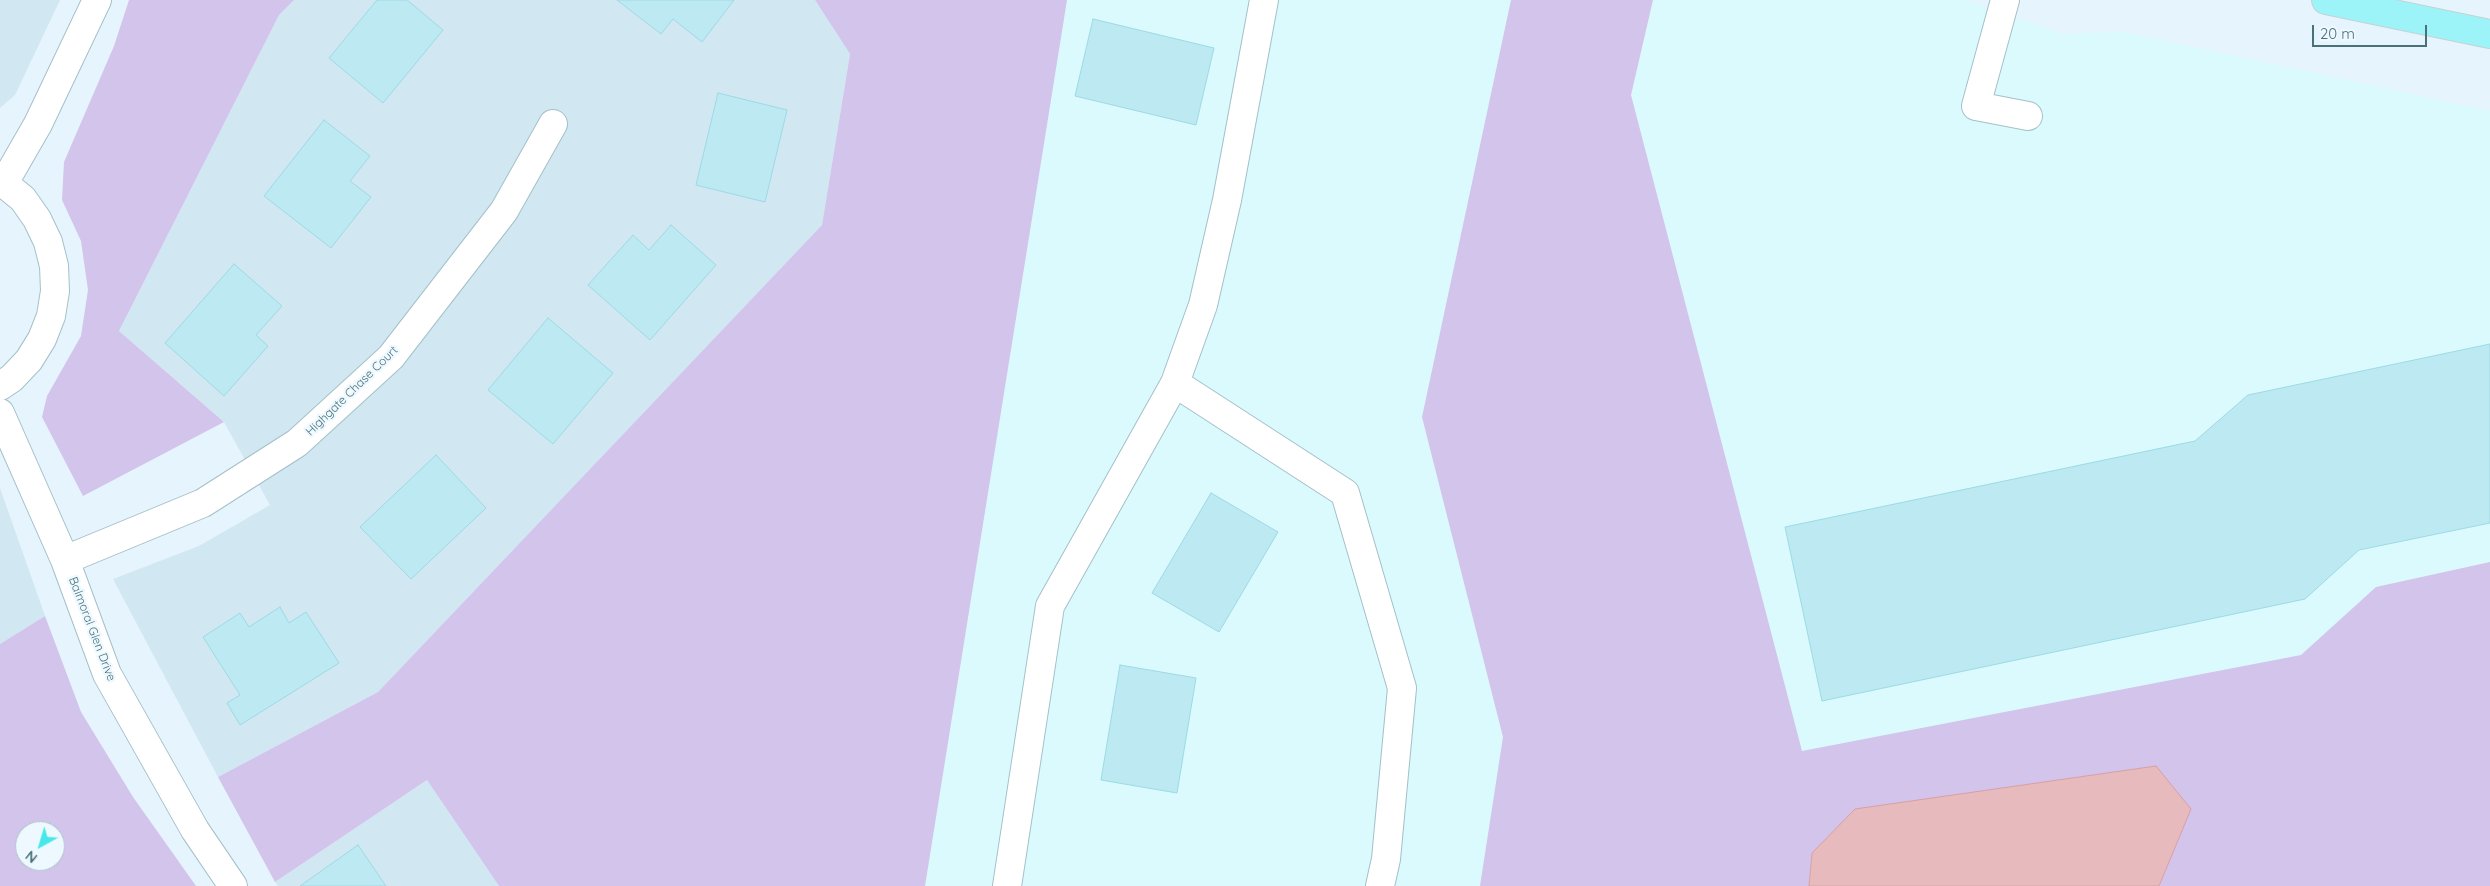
<!DOCTYPE html>
<html>
<head>
<meta charset="utf-8">
<style>
	body { margin:0 }
	#map { position:relative; width:2490px; height:886px; overflow:hidden; background:#e6f4fd; font-family:Quicksand,sans-serif }
	canvas { display:block }
	.north { position:absolute; left:15px; top:821px; width:50px; height:50px; box-sizing:border-box; background:#edf8ff; border:1px solid #acc2c9; border-radius:50%; rotate:219deg; font-size:14px; font-weight:700; line-height:20px; text-align:center; color:#4a7177 }
	.north::after { content:''; display:block; margin:auto; width:18px; height:22px; background:#49e8e8; clip-path:polygon(50% 0,100% 100%,50% 72%,0 100%) }
	.scale { position:absolute; left:2312px; top:25px; width:115px; height:22px; box-sizing:border-box; border:2px solid #4a7177; border-top:0; padding-left:6px; font-size:15px; line-height:18px; white-space:nowrap; color:#4a7177; -webkit-text-stroke:4px #edf8ff; paint-order:stroke }
</style>
</head>
<body>
<div id="map">
<canvas width="2490" height="886"></canvas>
<div class="north">N</div>
<div class="scale">20 m</div>
</div>
<script>
const g = document.querySelector('canvas').getContext('2d');
g.lineJoin = 'round';
function paint(path, color) { g.fillStyle = color; g.fill(path, 'evenodd'); }
const shape = rows => new Path2D(rows.map(r => 'M' + r).join(''));
function trace(path, color, width, dash) { g.strokeStyle = color; g.lineWidth = width; g.lineCap = dash ? 'butt' : 'round'; g.setLineDash(dash || []); g.stroke(path); }
function drawText(font, color, halo, rows, align = 'center') {
  g.font = font + ' Quicksand,sans-serif'; g.lineWidth = 4.5; g.setLineDash([]); g.textBaseline = 'middle'; g.strokeStyle = halo; g.fillStyle = color; for (const [text, x, y, turn = 0] of rows) {
    g.save(); g.translate(x, y); g.rotate((+turn || 0) * Math.PI / 180); g.textAlign = isNaN(turn) ? turn : align; if (halo) g.strokeText(text, 0, 0); g.fillText(text, 0, 0); g.restore();
  }
}
paint(shape([
	[0,0,60,0,15,95,0,108],
	[294,0,815,0,850,54,822,225,378,692,218,777,113,579,199,546,270,505,224,422,119,331,279,15],
	[0,488,45,616,0,644],
	[427,780,499,886,278,886,275,882]
]), '#d1e7f2');
paint(shape([
	[1067,0,1511,0,1422,417,1503,737,1480,886,925,886],
	[1653,0,1967,0,2062,34,2124,32,2490,111,2490,562,2376,587,2301,655,1802,752,1631,95]
]), '#dafafd');
paint(shape([
	[129,0,294,0,279,15,119,331,224,422,83,496,42,417,47,396,81,336,88,290,81,241,62,200,64,162,114,46],
	[815,0,1067,0,925,886,499,886,427,780,275,882,218,777,378,692,822,225,850,54],
	[1511,0,1653,0,1631,95,1802,751,2301,655,2376,587,2490,562,2490,886,2159,886,2190,809,1812,853,1809,886,1480,886,1503,737,1422,417],
	[45,616,81,712,133,797,196,886,0,886,0,644],
	[25,831,55,831,55,861,25,861]
]), '#d2c4eb');
const water = shape([
	[2156,766,2191,809,2159,886,1809,886,1812,853,1855,809,2156,766]
]);
paint(water, '#e7babd');
trace(water, '#d9a0a3', 1);
const building = shape([
	[377,0,407,0,443,30,383,103,329,58,377,0],
	[617,0,734,0,702,42,673,19,661,34,617,0],
	[1093,19,1214,48,1196,125,1075,96,1093,19],
	[718,93,787,110,765,202,696,185,718,93],
	[324,120,370,156,350,181,371,197,331,248,264,196,324,120],
	[671,225,716,265,650,340,588,285,633,235,649,250,671,225],
	[234,264,282,306,256,335,268,346,224,396,165,343,234,264],
	[548,318,613,373,553,444,488,390,548,318],
	[2490,344,2490,523,2359,550,2305,599,1822,701,1785,527,2195,441,2248,395,2490,344],
	[436,455,486,508,411,579,360,527,436,455],
	[1211,493,1278,532,1219,632,1152,593,1211,493],
	[280,607,289,623,306,612,339,663,240,725,227,703,240,695,203,637,240,613,249,627,280,607],
	[1120,665,1196,678,1177,793,1101,780,1120,665],
	[358,845,386,886,300,886,358,845]
]);
paint(building, '#bde9f3');
trace(building, '#9ddae6', 1);
const minor = shape([
	[2005,0,1976,106,2028,116],
	[0,180,23,199,37,219,48,242,54,266,55,291,51,316,42,339,29,360,12,378,0,386],
	[4,183,38,124,97,0],
	[1175,383,1345,493,1402,688,1386,859,1380,886],
	[0,413,65,560,107,674,195,830,233,886],
	[65,560,203,503,297,443,391,357,504,211,553,124],
	[1007,886,1050,606,1175,383,1203,305,1227,200,1264,0]
]);
const highway = shape([
	[2326,0,2490,34]
]);
trace(minor, '#a4c0c8', 30);
trace(highway, '#c5d2d3', 30);
trace(minor, '#fff', 28);
trace(highway, '#9cf4f8', 28);
drawText('12px', '#4a7177', '#edf8ff', [
	["Highgate Chase Court",352,391,-44],
	["Balmoral Glen Drive",92,629,69]
]);
</script>
</body>
</html>
